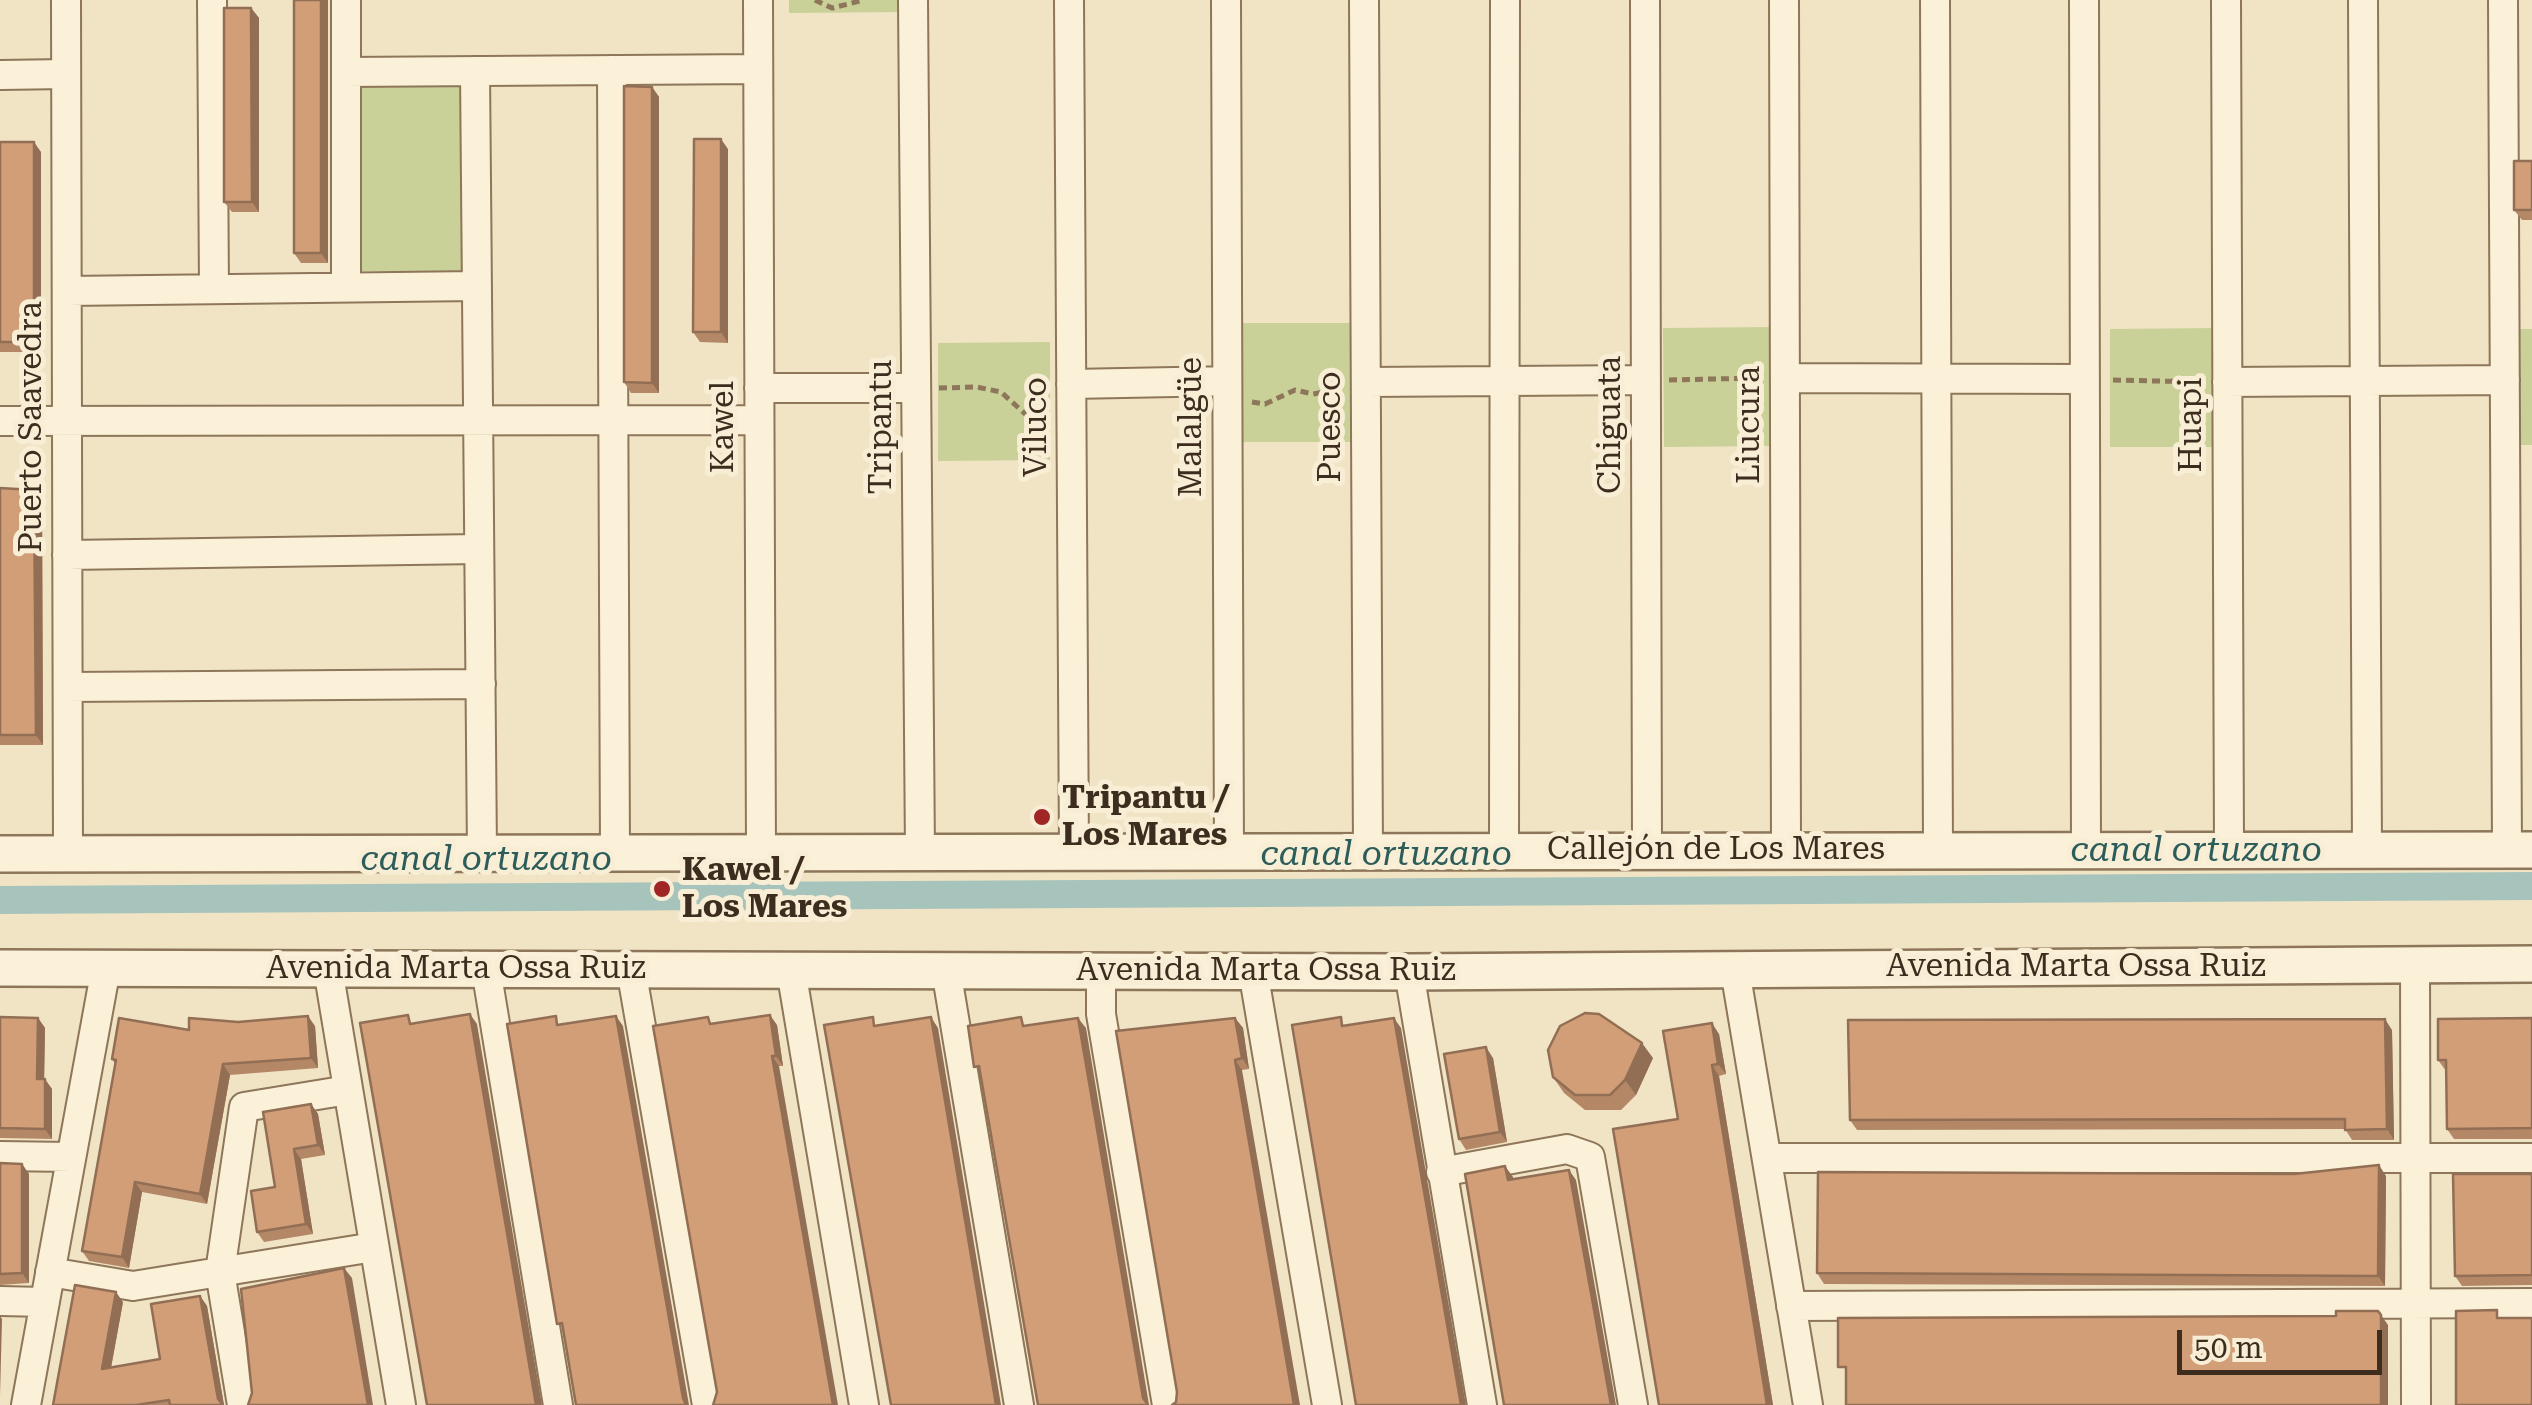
<!DOCTYPE html>
<html>
<head>
<meta charset="utf-8">
<style>
	body { margin:0 }
	#map { position:relative; width:2532px; height:1405px; overflow:hidden; background:#f1e4c5; font-family:"Roboto Serif",serif }
	canvas { display:block }
	.scale { position:absolute; left:2177px; top:1330px; width:205px; height:45px; box-sizing:border-box; border:5px solid #3d2d1e; border-top:0; padding-left:12px; font-size:30px; line-height:35px; white-space:nowrap; color:#3d2d1e; -webkit-text-stroke:8px #f8eed5; paint-order:stroke }
</style>
</head>
<body>
<div id="map">
<canvas width="2532" height="1405"></canvas>
<div class="scale">50 m</div>
</div>
<script>
const g = document.querySelector('canvas').getContext('2d');
g.lineJoin = 'round';
function paint(path, color) { g.fillStyle = color; g.fill(path, 'evenodd'); }
const shape = rows => new Path2D(rows.map(r => 'M' + r).join(''));
function trace(path, color, width, dash) { g.strokeStyle = color; g.lineWidth = width; g.lineCap = dash ? 'butt' : 'round'; g.setLineDash(dash || []); g.stroke(path); }
function drawText(font, color, halo, rows, align = 'center') {
  g.font = font + ' "Roboto Serif",serif'; g.lineWidth = 10; g.setLineDash([]); g.textBaseline = 'middle'; g.strokeStyle = halo; g.fillStyle = color; for (const [text, x, y, turn = 0] of rows) {
    g.save(); g.translate(x, y); g.rotate((+turn || 0) * Math.PI / 180); g.textAlign = isNaN(turn) ? turn : align; if (halo) g.strokeText(text, 0, 0); g.fillText(text, 0, 0); g.restore();
  }
}
paint(shape([
	[789,0,904,0,904,12,789,13],
	[360,87,464,87,463,271,360,271],
	[1242,323,1353,323,1352,442,1242,442],
	[1775,327,1776,446,1664,447,1663,328],
	[2221,328,2221,447,2110,447,2110,329],
	[2517,329,2532,329,2532,445,2518,445],
	[1050,342,1050,460,938,461,938,343]
]), '#c9d098');
trace(shape([
	[0,900,2532,886]
]), '#a7c4bc', 28);
const minor = shape([
	[66,0,68,854],
	[212,0,214,289],
	[758,0,761,853],
	[913,0,920,853],
	[1069,0,1074,853],
	[1226,0,1229,853],
	[1364,0,1368,853],
	[1645,0,1647,850],
	[1784,0,1786,850],
	[1935,0,1938,850],
	[2084,0,2086,849],
	[2226,0,2229,850],
	[2363,0,2367,850],
	[2503,0,2507,849],
	[612,70,615,854],
	[475,71,482,853],
	[346,72,758,69],
	[0,75,66,74],
	[346,287,346,0],
	[67,291,477,286],
	[1785,378,2085,379],
	[1366,382,1646,380],
	[2227,382,2505,380],
	[1071,384,1227,381],
	[759,388,916,388],
	[0,421,759,420],
	[67,555,479,549],
	[68,687,481,684],
	[1504,849,1505,0],
	[2415,965,2416,1405],
	[328,969,401,1405],
	[486,969,558,1405],
	[631,969,707,1405],
	[791,970,864,1405],
	[946,970,1019,1405],
	[1101,970,1101,1014,1167,1405],
	[1735,970,1808,1405],
	[1253,971,1327,1405],
	[1409,972,1482,1405],
	[0,1156,71,1157],
	[1767,1158,2532,1158],
	[1441,1172,1567,1149,1590,1157,1633,1405],
	[50,1272,133,1286,374,1247],
	[0,1301,45,1302],
	[1791,1306,2532,1303],
	[26,1405,106,968],
	[242,1405,220,1272,244,1107,348,1090]
]);
const tertiary = shape([
	[0,854,2532,850],
	[0,968,1409,972,2532,964]
]);
trace(minor, '#8d7659', 32);
trace(tertiary, '#8d7659', 40);
trace(shape([
	[815,0,832,8,864,0],
	[1669,380,1758,378],
	[2113,380,2202,382],
	[939,388,977,387,1001,392,1043,430],
	[1252,402,1265,404,1295,390,1313,394,1341,389]
]), '#8d7659', 5, [8, 5]);
trace(minor, '#fbf1d9', 28);
trace(tertiary, '#fbf1d9', 35);
paint(shape([
	[294,0,328,263,301,263,294,253],
	[251,8,259,18,259,212,232,212,224,202],
	[652,87,659,97,659,393,631,393,624,382],
	[0,142,41,152,41,352,0,352],
	[728,149,728,343,700,342,693,332],
	[2532,161,2532,220,2522,220,2514,210],
	[0,488,34,490,42,500,43,745,0,745],
	[0,1017,38,1018,45,1028,44,1079,52,1089,52,1139,0,1138],
	[1235,1018,1243,1028,1249,1069,1242,1070,1176,1402],
	[2532,1018,2532,1139,2454,1139,2447,1129,2446,1071,2438,1060],
	[713,1024,777,1025,783,1066,779,1066,717,1392],
	[315,1026,318,1068,230,1075,207,1204,142,1192,129,1268,89,1261,82,1251,115,1064,112,1059,189,1030],
	[2392,1030,2394,1140,2352,1140,2345,1129,1857,1130,1850,1120],
	[1719,1034,1726,1074,1719,1076,1773,1405,1659,1405,1678,1119],
	[1493,1058,1507,1142,1466,1150,1459,1139],
	[1653,1058,1636,1095,1621,1110,1585,1110,1564,1093,1553,1077],
	[311,1104,318,1114,325,1155,301,1159,313,1234,264,1242,257,1232],
	[0,1163,22,1164,29,1174,29,1283,0,1285],
	[2532,1174,2532,1285,2462,1286,2455,1276],
	[2386,1176,2385,1286,1824,1284,1817,1273],
	[200,1296,207,1306,224,1405,53,1405,123,1302,111,1367,160,1359]
]), '#b48867');
paint(shape([
	[321,0,328,0,328,263,321,253],
	[251,8,259,18,259,212,252,202],
	[652,87,659,97,659,393,652,383],
	[721,139,728,149,728,343,721,332],
	[34,142,41,152,41,352,34,342],
	[34,490,42,500,43,745,36,735],
	[470,1014,477,1024,542,1405,536,1405],
	[770,1015,777,1025,783,1066,776,1056],
	[308,1016,315,1026,318,1068,311,1058],
	[616,1016,623,1026,689,1405,686,1405,683,1398],
	[931,1017,938,1028,1001,1405,996,1405],
	[38,1018,45,1028,44,1089,37,1079],
	[1078,1018,1086,1028,1149,1405,1143,1398],
	[1235,1018,1243,1028,1249,1069,1242,1058],
	[1394,1018,1401,1028,1466,1405,1461,1405],
	[2385,1019,2392,1030,2394,1140,2387,1129],
	[1712,1023,1719,1034,1726,1074,1718,1064],
	[1642,1043,1653,1058,1636,1095,1625,1080],
	[1486,1047,1493,1058,1507,1142,1500,1132],
	[772,1056,779,1066,838,1405,833,1405],
	[1235,1060,1242,1070,1300,1405,1294,1405],
	[223,1064,230,1075,207,1204,200,1194],
	[1712,1065,1719,1076,1773,1405,1767,1405],
	[45,1079,52,1089,52,1139,45,1129],
	[311,1104,318,1114,325,1155,318,1145],
	[294,1149,301,1159,313,1234,306,1224],
	[22,1164,29,1174,29,1283,22,1273],
	[2379,1165,2386,1176,2385,1286,2378,1276],
	[1505,1166,1513,1177,1515,1190,1508,1180],
	[1569,1170,1576,1180,1616,1405,1611,1405],
	[135,1182,142,1192,129,1268,122,1257],
	[344,1268,352,1278,373,1405,368,1405],
	[116,1292,123,1302,109,1379,102,1369],
	[200,1296,207,1306,224,1405,222,1405,218,1399],
	[2381,1315,2388,1325,2388,1405,2381,1405],
	[0,1316,2,1319,0,1396]
]), '#926f54');
const building = shape([
	[294,0,321,0,321,253,294,253,294,0],
	[224,8,251,8,252,202,224,202,224,8],
	[624,86,652,87,652,383,624,382,624,86],
	[694,139,721,139,721,332,693,332,694,139],
	[0,142,34,142,34,342,0,342,0,142],
	[2514,161,2532,161,2532,210,2514,210,2514,161],
	[0,488,34,490,36,735,0,735,0,488],
	[1585,1013,1599,1014,1642,1043,1625,1080,1610,1095,1575,1095,1553,1077,1548,1050,1560,1026,1585,1013],
	[470,1014,536,1405,427,1405,360,1023,408,1015,410,1024,470,1014],
	[770,1015,776,1056,772,1056,833,1405,713,1405,717,1392,653,1026,708,1017,710,1024,770,1015],
	[308,1016,311,1058,223,1064,200,1194,135,1182,122,1257,82,1251,116,1060,112,1059,119,1018,189,1030,189,1018,238,1022,308,1016],
	[556,1016,557,1025,616,1016,683,1398,686,1405,576,1405,562,1323,557,1324,507,1024,556,1016],
	[0,1017,38,1018,37,1079,45,1079,45,1129,0,1128,0,1017],
	[873,1017,874,1026,931,1017,996,1405,891,1405,824,1025,873,1017],
	[1021,1017,1023,1026,1078,1018,1143,1398,1148,1405,1038,1405,979,1066,974,1067,968,1026,1021,1017],
	[1341,1017,1342,1026,1394,1018,1461,1405,1356,1405,1292,1025,1341,1017],
	[1235,1018,1242,1058,1235,1060,1294,1405,1172,1405,1176,1402,1177,1392,1116,1031,1235,1018],
	[2532,1018,2532,1128,2447,1129,2446,1060,2438,1060,2438,1019,2532,1018],
	[2385,1019,2387,1129,2345,1130,2345,1119,1850,1120,1848,1020,2385,1019],
	[1712,1023,1718,1064,1712,1065,1767,1405,1659,1405,1613,1129,1678,1119,1663,1031,1712,1023],
	[1486,1047,1500,1132,1459,1139,1444,1054,1486,1047],
	[311,1104,318,1145,294,1149,306,1224,257,1232,251,1191,275,1187,263,1112,311,1104],
	[0,1163,22,1164,22,1273,0,1274,0,1163],
	[2379,1165,2378,1276,1817,1273,1818,1172,2294,1174,2379,1165],
	[1505,1166,1508,1180,1569,1170,1611,1405,1504,1405,1465,1174,1505,1166],
	[2453,1174,2532,1174,2532,1275,2455,1276,2453,1174],
	[344,1268,368,1405,248,1405,252,1393,241,1289,344,1268],
	[75,1285,116,1292,102,1369,160,1359,151,1304,200,1296,218,1399,223,1405,170,1405,169,1400,136,1405,53,1405,75,1285],
	[2497,1310,2497,1318,2532,1318,2532,1405,2456,1405,2456,1311,2497,1310],
	[2336,1311,2378,1311,2381,1315,2381,1405,1846,1405,1846,1367,1838,1367,1838,1318,2336,1316,2336,1311]
]);
paint(building, '#d19e78');
trace(building, '#926f54', 2.5);
for (const [x, y, r, color] of [
	[1042,817,10,"#a02625"],
	[662,889,10,"#a02625"]
]) { const dot = new Path2D(); dot.arc(x, y, r, 0, 2 * Math.PI); g.fillStyle = color; g.fill(dot); trace(dot, '#f8eed5', 4); }
drawText('32px', '#3d2d1e', '#f8eed5', [
	["Chiguata",1611,425,-90],
	["Liucura",1750,425,-90],
	["Huapi",2192,425,-90],
	["Puerto Saavedra",32,427,-90],
	["Kawel",724,427,-90],
	["Tripantu",882,427,-90],
	["Viluco",1037,427,-90],
	["Malalgüe",1192,427,-90],
	["Puesco",1331,427,-90],
	["Callejón de Los Mares",1716,850],
	["Avenida Marta Ossa Ruiz",2076,967],
	["Avenida Marta Ossa Ruiz",456,969],
	["Avenida Marta Ossa Ruiz",1266,971]
]);
drawText('bold 32px', '#3d2d1e', '#f8eed5', [
	["Tripantu /",1062,799],
	["Los Mares",1062,836],
	["Kawel /",682,871],
	["Los Mares",682,908]
], 'left');
drawText('italic 35px', '#2d5d5a', '#f8eed5', [
	["canal ortuzano",2196,851],
	["canal ortuzano",1386,855],
	["canal ortuzano",486,860]
]);
</script>
</body>
</html>
